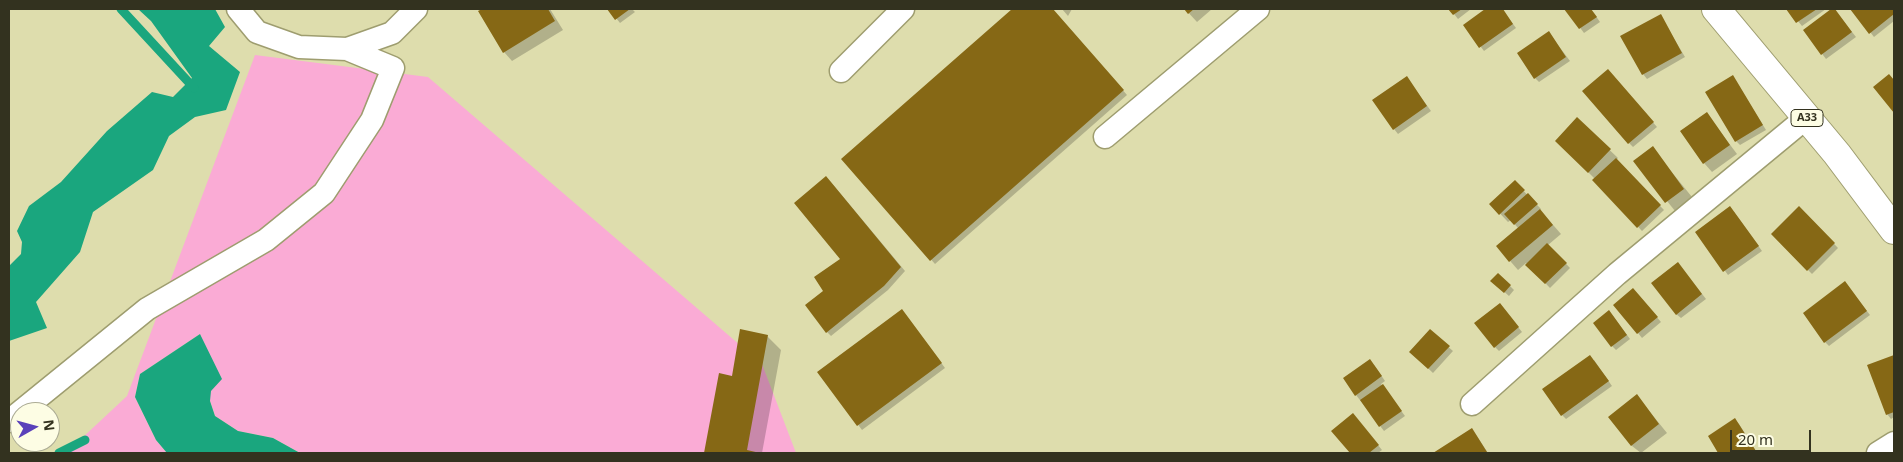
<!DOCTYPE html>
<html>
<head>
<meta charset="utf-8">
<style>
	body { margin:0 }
	#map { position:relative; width:1903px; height:462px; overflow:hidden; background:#deddad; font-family:"Noto Sans",sans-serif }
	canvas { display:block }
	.frame { position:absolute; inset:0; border:10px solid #33321f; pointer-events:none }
	.north { position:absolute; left:10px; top:402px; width:50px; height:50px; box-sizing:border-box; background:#fdfde4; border:1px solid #acac95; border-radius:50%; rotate:83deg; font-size:14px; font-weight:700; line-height:20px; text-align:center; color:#33321f }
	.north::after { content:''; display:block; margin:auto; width:18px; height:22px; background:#5a41ba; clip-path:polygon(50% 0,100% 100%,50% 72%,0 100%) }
	.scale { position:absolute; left:1730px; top:430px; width:81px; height:22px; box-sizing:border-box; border:2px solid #33321f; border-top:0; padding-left:6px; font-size:15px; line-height:18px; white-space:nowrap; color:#33321f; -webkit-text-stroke:4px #fdfde4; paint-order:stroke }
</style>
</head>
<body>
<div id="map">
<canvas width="1903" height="462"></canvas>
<div class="frame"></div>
<div class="north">N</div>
<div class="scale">20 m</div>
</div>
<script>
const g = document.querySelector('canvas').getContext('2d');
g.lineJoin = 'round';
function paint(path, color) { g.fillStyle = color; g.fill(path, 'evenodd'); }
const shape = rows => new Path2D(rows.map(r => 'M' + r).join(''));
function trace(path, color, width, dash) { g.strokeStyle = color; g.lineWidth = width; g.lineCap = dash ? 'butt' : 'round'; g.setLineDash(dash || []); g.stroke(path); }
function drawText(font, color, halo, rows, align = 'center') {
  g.font = font + ' "Noto Sans",sans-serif'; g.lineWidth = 5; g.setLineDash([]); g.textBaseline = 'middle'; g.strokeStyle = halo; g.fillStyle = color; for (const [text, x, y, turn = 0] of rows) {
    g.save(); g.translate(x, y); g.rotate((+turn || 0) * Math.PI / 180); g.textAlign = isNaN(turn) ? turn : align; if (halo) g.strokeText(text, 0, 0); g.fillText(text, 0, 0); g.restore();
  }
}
paint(shape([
	[255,55,428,77,762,364,796,453,300,453,273,438,238,431,215,416,210,401,200,334,140,374,135,397,156,440,167,453,66,453,127,396]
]), '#faabd5');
paint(shape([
	[138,9,215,9,225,27,209,46,240,72,226,110,195,117,169,136,153,170,93,212,80,252,36,302,47,328,9,341,9,266,21,254,22,242,17,231,29,206,61,182,107,131,152,92,173,97,192,78,151,21],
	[200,334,222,379,211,391,210,401,215,416,238,431,273,438,300,453,167,453,156,440,135,397,140,374]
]), '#1aa67e');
paint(shape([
	[484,9,550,9,563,30,512,61,504,52,479,12],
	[609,9,632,9,635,12,620,23],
	[1014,9,1052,9,1127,95,935,264,843,160],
	[1062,9,1072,9,1068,16],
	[1185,9,1212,9,1197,22],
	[1450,9,1471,9,1458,19],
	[1488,9,1502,9,1516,28,1484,51,1464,25],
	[1566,9,1591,9,1600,22,1584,33],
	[1788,9,1826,9,1802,26],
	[1834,9,1856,37,1826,59,1804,30],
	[1852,9,1894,9,1894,21,1874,37],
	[1660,15,1685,57,1647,79,1643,74],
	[1549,33,1570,61,1539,82,1535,78],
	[1612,75,1657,127,1633,147,1629,143],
	[1733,77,1766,130,1740,145,1736,141],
	[1407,78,1431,111,1398,134,1394,129],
	[1707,114,1737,154,1712,172,1704,163],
	[1577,119,1618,158,1616,160,1664,210,1642,231,1594,180,1595,179,1557,141],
	[1652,148,1692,197,1675,211,1635,161],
	[830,181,905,271,888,290,831,336,827,332,825,291,842,259],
	[1515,182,1541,209,1540,210,1561,234,1548,245,1570,268,1550,288,1526,263,1518,270,1497,246,1518,228,1511,220,1508,222,1491,204],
	[1799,207,1838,248,1812,274,1772,234],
	[1734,212,1762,251,1728,275,1697,232],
	[1682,268,1706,299,1681,318,1676,314],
	[1498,274,1514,290,1509,296,1492,281],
	[1845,283,1870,315,1829,346,1825,342],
	[1637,294,1661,322,1642,338,1615,305],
	[1504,309,1522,332,1499,351,1495,347],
	[902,310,945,368,862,430,819,372],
	[1613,316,1630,339,1616,350,1612,346],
	[1430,331,1453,351,1433,373,1411,352],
	[767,336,781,350,762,453,705,453,720,375,733,377],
	[1894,356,1894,417,1891,419,1887,414,1869,366],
	[1594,360,1612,386,1566,419,1562,415],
	[1374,365,1385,381,1381,384,1405,416,1384,431,1356,395],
	[1637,396,1667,433,1641,453,1632,446,1610,417],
	[1357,419,1382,450,1378,453,1351,453,1333,431],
	[1735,420,1739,424,1757,453,1720,453,1709,436],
	[1472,429,1488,453,1435,453]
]), '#0003');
trace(shape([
	[121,9,194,88],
	[59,453,85,440]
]), '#1aa67e', 9);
paint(shape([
	[482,9,548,9,555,21,503,53,478,11],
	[607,9,630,9,615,20],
	[1012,9,1053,9,1124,90,930,261,841,159],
	[1184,9,1194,9,1188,14],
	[1448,9,1462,9,1453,15],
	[1485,9,1503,9,1513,24,1479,48,1463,25],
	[1564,9,1591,9,1597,17,1579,29],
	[1786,9,1817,9,1796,23],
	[1831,9,1835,9,1852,32,1821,55,1803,30],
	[1850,9,1894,9,1894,14,1869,34],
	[1661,14,1682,53,1642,75,1620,36],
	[1549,31,1566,57,1534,79,1517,53],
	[1608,69,1654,122,1628,144,1582,91],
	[1889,74,1894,80,1894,113,1873,87],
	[1733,75,1763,125,1735,142,1705,92],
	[1407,76,1427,106,1393,130,1372,100],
	[1707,112,1730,145,1703,164,1680,131],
	[1577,117,1611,149,1588,173,1555,141],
	[1653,146,1684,189,1665,203,1633,161],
	[1616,158,1661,205,1637,228,1592,180],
	[826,176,901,267,884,286,826,333,805,305,823,291,814,277,840,259,794,203],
	[1515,180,1525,190,1499,215,1489,204],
	[1528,193,1538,204,1514,225,1504,214],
	[1730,206,1759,246,1723,272,1695,232],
	[1799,206,1835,243,1807,271,1771,234],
	[1540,209,1553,225,1509,262,1496,246],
	[1547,243,1567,263,1545,284,1525,265],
	[1678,262,1702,294,1676,315,1651,283],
	[1498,273,1511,285,1504,293,1490,281],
	[1845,281,1867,311,1824,343,1803,313],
	[1633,288,1658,317,1637,334,1613,305],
	[1500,303,1519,327,1494,348,1474,323],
	[902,309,942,363,857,426,817,372],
	[1609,310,1627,335,1611,347,1593,323],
	[740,329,768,335,747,450,760,453,704,453,719,373,732,376],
	[1430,329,1450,346,1428,369,1409,352],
	[1590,355,1609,381,1561,416,1542,389],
	[1894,355,1894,412,1886,415,1867,365],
	[1370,359,1382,376,1355,396,1343,378],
	[1383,384,1402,411,1379,427,1360,400],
	[1637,394,1659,424,1631,446,1608,417],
	[1353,413,1379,445,1369,453,1350,453,1331,431],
	[1735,418,1756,451,1752,453,1718,453,1708,436],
	[1472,428,1487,452,1433,453]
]), '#866815');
const street = shape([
	[238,9,257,32,299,47,347,49,392,33,416,9],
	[841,71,903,9],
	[1105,137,1258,9],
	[1472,404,1617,274,1807,117],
	[9,421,147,309,266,240,324,193,372,120,393,68,347,49],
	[1878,453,1894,443]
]);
const highway = shape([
	[1716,9,1837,154,1894,230]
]);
trace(street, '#9e9d6f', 25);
trace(highway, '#9e9d6f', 30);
trace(street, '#fff', 22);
trace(highway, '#fff', 28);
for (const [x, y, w] of [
	[1807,118,32]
]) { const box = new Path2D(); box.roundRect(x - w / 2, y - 8.5, w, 17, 4); g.fillStyle = '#fdfde4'; g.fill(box); trace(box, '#33321f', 1); }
drawText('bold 11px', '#33321f', null, [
	["A33",1807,118]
]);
</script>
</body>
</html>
